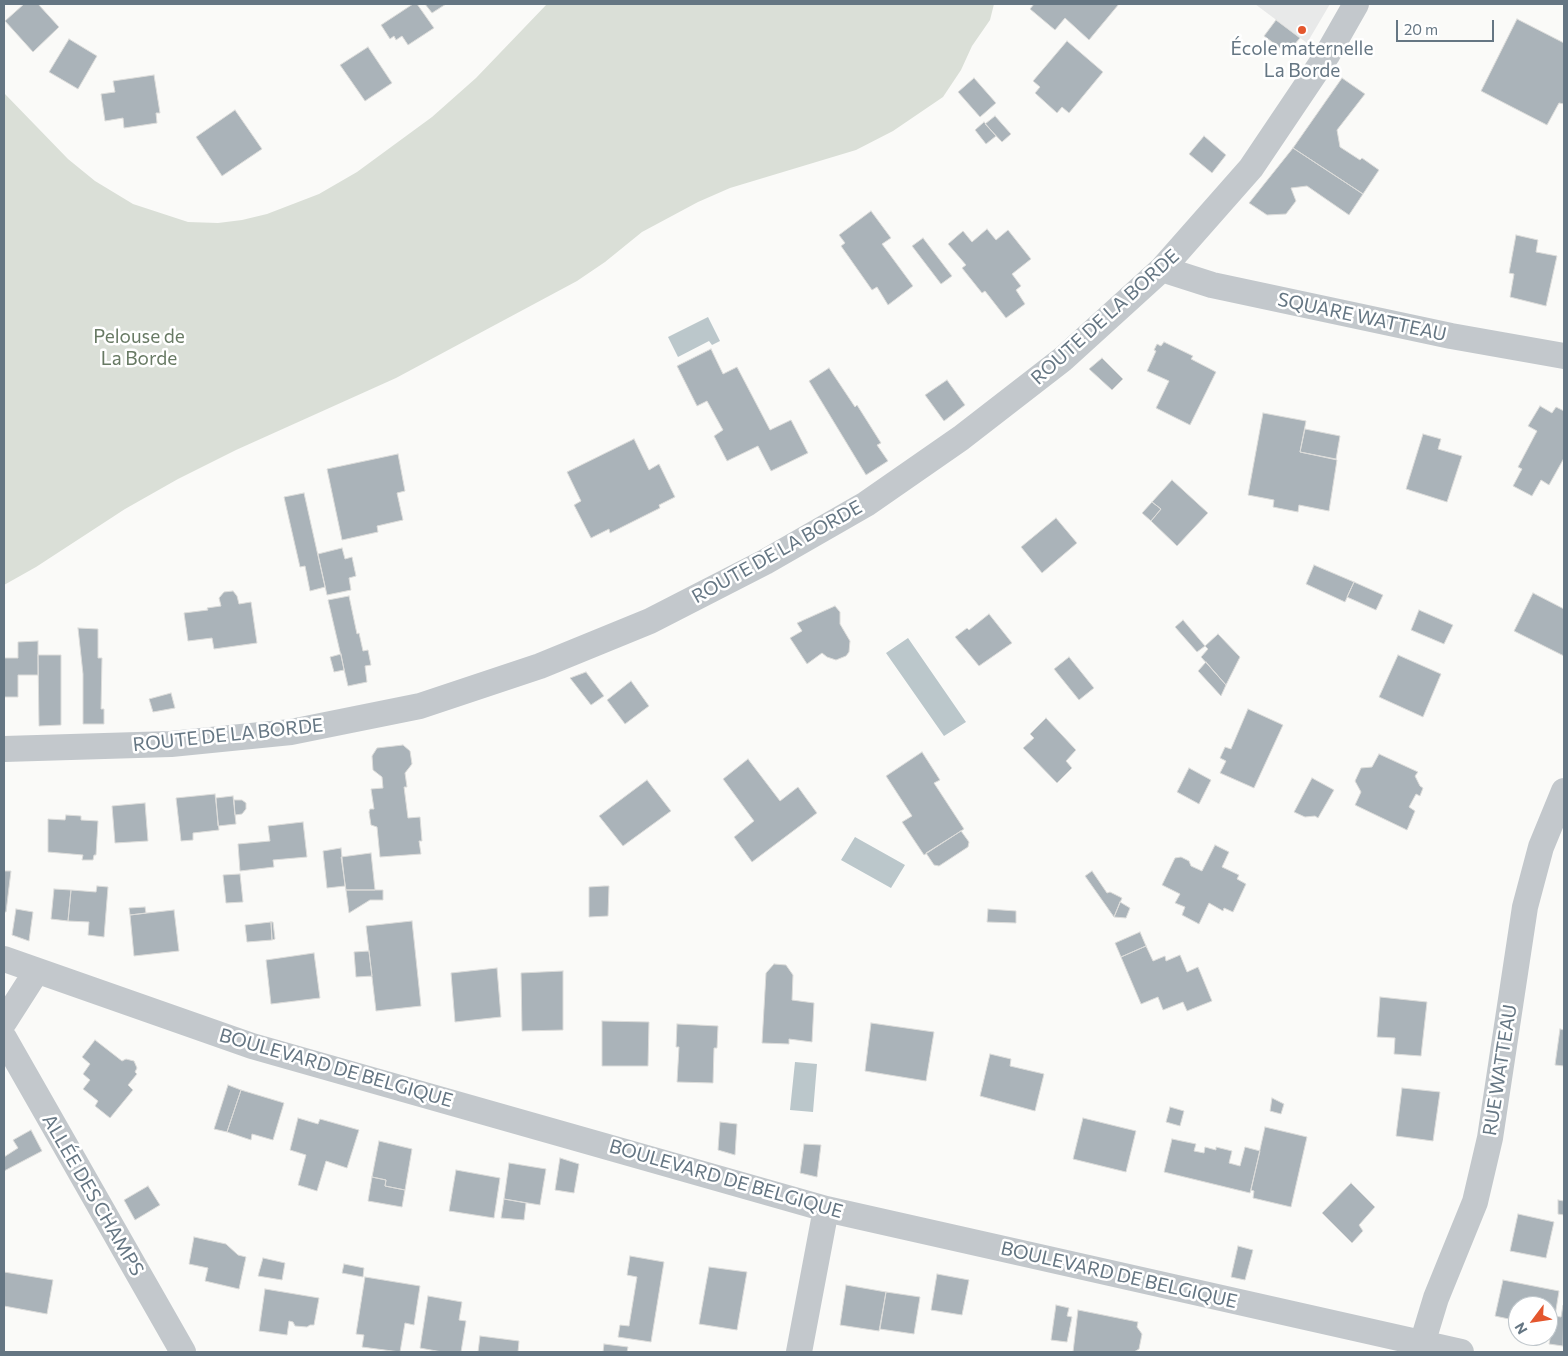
<!DOCTYPE html>
<html>
<head>
<meta charset="utf-8">
<style>
	body { margin:0 }
	#map { position:relative; width:1568px; height:1356px; overflow:hidden; background:#fafaf8; font-family:Commissioner,sans-serif }
	canvas { display:block }
	.frame { position:absolute; inset:0; border:5px solid #657683; pointer-events:none }
	.north { position:absolute; left:1508px; top:1296px; width:50px; height:50px; box-sizing:border-box; background:#fff; border:1px solid #c1c8cd; border-radius:50%; rotate:239deg; font-size:14px; font-weight:700; line-height:20px; text-align:center; color:#657683 }
	.north::after { content:''; display:block; margin:auto; width:18px; height:22px; background:#e4572e; clip-path:polygon(50% 0,100% 100%,50% 72%,0 100%) }
	.scale { position:absolute; left:1396px; top:20px; width:98px; height:22px; box-sizing:border-box; border:2px solid #657683; border-top:0; padding-left:6px; font-size:15px; line-height:18px; white-space:nowrap; color:#657683; -webkit-text-stroke:4px #fff; paint-order:stroke }
</style>
</head>
<body>
<div id="map">
<canvas width="1568" height="1356"></canvas>
<div class="frame"></div>
<div class="north">N</div>
<div class="scale">20 m</div>
</div>
<script>
const g = document.querySelector('canvas').getContext('2d');
g.lineJoin = 'round';
function paint(path, color) { g.fillStyle = color; g.fill(path, 'evenodd'); }
const shape = rows => new Path2D(rows.map(r => 'M' + r).join(''));
function trace(path, color, width, dash) { g.strokeStyle = color; g.lineWidth = width; g.lineCap = dash ? 'butt' : 'round'; g.setLineDash(dash || []); g.stroke(path); }
function drawText(font, color, halo, rows, align = 'center') {
  g.font = font + ' Commissioner,sans-serif'; g.lineWidth = 5; g.setLineDash([]); g.textBaseline = 'middle'; g.strokeStyle = halo; g.fillStyle = color; for (const [text, x, y, turn = 0] of rows) {
    g.save(); g.translate(x, y); g.rotate((+turn || 0) * Math.PI / 180); g.textAlign = isNaN(turn) ? turn : align; if (halo) g.strokeText(text, 0, 0); g.fillText(text, 0, 0); g.restore();
  }
}
paint(shape([
	[1255,4,1330,4,1307,43]
]), '#e8e9e9');
paint(shape([
	[547,4,994,4,990,20,972,46,961,70,943,97,893,131,856,150,730,188,698,202,642,232,605,262,577,281,396,378,236,450,178,479,125,509,36,567,4,585,4,93,68,159,95,181,133,204,188,222,218,223,242,220,267,214,319,194,357,172,432,117,476,78]
]), '#dadfd7');
paint(shape([
	[708,317,720,341,712,345,709,341,678,357,668,337],
	[908,638,966,722,944,736,886,653],
	[855,837,905,865,891,888,841,860],
	[795,1062,817,1064,813,1112,790,1110]
]), '#bbc7cb');
const building = shape([
	[24,4,38,4,59,27,33,52,5,21,24,4],
	[413,4,417,4,434,28,408,45,402,36,396,40,394,36,390,39,381,25,413,4],
	[425,4,446,4,432,13,425,4],
	[1034,4,1119,4,1089,40,1065,18,1055,30,1030,9,1034,4],
	[1517,19,1564,43,1564,104,1559,103,1547,125,1481,91,1517,19],
	[1276,20,1300,38,1287,53,1264,36,1276,20],
	[69,39,97,56,78,89,49,72,69,39],
	[1067,41,1103,72,1069,113,1062,107,1057,113,1035,93,1040,87,1033,81,1067,41],
	[368,47,392,83,365,101,340,65,368,47],
	[154,75,160,113,156,113,157,123,124,128,123,118,105,121,101,94,115,92,113,81,154,75],
	[974,78,996,103,980,117,958,92,974,78],
	[1342,78,1365,94,1337,130,1340,147,1360,160,1362,158,1379,170,1363,194,1293,148,1342,78],
	[235,110,262,149,222,176,196,137,235,110],
	[995,116,1011,134,1002,142,985,124,995,116],
	[984,122,996,136,986,144,975,130,984,122],
	[1204,136,1226,155,1212,173,1189,154,1204,136],
	[1293,148,1363,194,1349,215,1307,186,1291,188,1296,201,1286,214,1267,215,1249,203,1293,148],
	[871,211,891,238,882,244,913,286,888,305,877,287,872,290,841,246,845,243,839,235,871,211],
	[987,229,996,240,1008,230,1031,259,1012,274,1021,286,1016,290,1025,304,1006,318,985,291,982,293,962,268,966,265,948,244,963,231,972,242,987,229],
	[1516,235,1538,240,1536,252,1557,256,1546,306,1510,297,1514,274,1509,273,1516,235],
	[923,238,952,276,941,284,912,246,923,238],
	[1164,342,1193,356,1191,359,1216,372,1190,425,1156,408,1169,381,1147,371,1156,351,1154,350,1157,344,1161,346,1164,342],
	[711,349,723,374,737,367,770,430,791,420,808,453,771,471,758,446,727,461,714,436,723,430,707,401,697,406,677,366,711,349],
	[1102,358,1123,379,1112,390,1089,369,1102,358],
	[829,368,855,407,857,405,881,443,877,445,888,461,866,475,809,381,829,368],
	[947,380,965,405,944,421,925,395,947,380],
	[1540,406,1552,413,1556,407,1564,411,1564,458,1549,485,1541,480,1532,496,1513,486,1522,469,1518,467,1537,431,1528,426,1540,406],
	[1263,413,1306,421,1300,452,1337,460,1329,511,1299,505,1298,512,1273,507,1274,500,1248,495,1263,413],
	[1305,429,1340,436,1336,459,1300,452,1305,429],
	[1423,434,1441,439,1438,449,1462,456,1447,502,1406,489,1423,434],
	[634,439,649,470,659,464,675,497,659,505,660,508,610,533,609,529,591,538,574,505,581,501,567,472,634,439],
	[398,454,405,491,397,493,403,520,377,526,378,532,342,540,327,469,398,454],
	[1172,480,1208,513,1177,546,1151,521,1161,509,1152,502,1172,480],
	[304,493,325,587,310,591,305,566,300,567,284,497,304,493],
	[1152,502,1161,509,1151,521,1142,513,1152,502],
	[1056,518,1077,543,1042,573,1021,547,1056,518],
	[342,548,345,559,352,557,356,576,349,578,351,590,327,595,318,554,342,548],
	[1314,565,1354,582,1345,602,1306,584,1314,565],
	[1354,582,1383,595,1376,610,1347,597,1354,582],
	[233,591,237,596,239,604,251,602,257,643,214,649,212,638,188,641,184,613,208,610,207,608,221,606,219,598,224,592,233,591],
	[1533,593,1564,609,1564,656,1514,631,1533,593],
	[349,596,357,634,359,633,363,651,368,650,371,665,365,666,367,682,348,686,328,600,349,596],
	[835,606,840,612,840,624,850,641,849,652,846,656,836,660,827,657,822,653,807,664,790,638,802,631,797,623,835,606],
	[1419,610,1453,625,1444,644,1411,630,1419,610],
	[989,614,1012,643,979,666,955,637,967,628,969,630,989,614],
	[1183,620,1205,646,1197,652,1175,627,1183,620],
	[78,628,98,629,98,658,102,658,101,709,104,709,104,724,83,724,83,674,78,628],
	[1218,634,1240,657,1226,685,1201,657,1208,649,1205,646,1218,634],
	[38,641,38,675,18,675,18,697,4,697,4,658,18,658,18,642,38,641],
	[341,654,344,670,334,672,330,657,341,654],
	[38,655,61,655,61,725,39,726,38,655],
	[1398,655,1441,674,1423,717,1379,697,1398,655],
	[1069,657,1094,688,1079,700,1054,669,1069,657],
	[1206,662,1226,685,1221,696,1198,671,1206,662],
	[586,672,604,696,591,705,570,678,586,672],
	[631,681,649,706,625,724,607,700,631,681],
	[171,693,175,708,153,712,149,699,171,693],
	[1248,709,1283,725,1254,788,1220,773,1226,761,1220,758,1225,747,1231,749,1248,709],
	[1046,718,1076,750,1066,761,1072,768,1057,783,1023,748,1034,738,1030,734,1046,718],
	[403,745,410,751,412,764,405,773,407,787,404,787,408,818,420,817,422,841,419,841,421,854,380,857,377,827,371,825,369,812,370,809,374,809,371,789,383,788,382,777,373,770,372,756,377,748,403,745],
	[922,752,940,780,934,783,964,829,924,855,902,822,912,816,886,776,922,752],
	[1379,754,1418,772,1415,776,1420,786,1423,788,1420,796,1416,794,1409,807,1415,811,1407,830,1355,805,1361,792,1355,781,1361,768,1372,767,1379,754],
	[748,759,780,801,798,787,817,813,752,862,734,837,754,821,723,779,748,759],
	[1189,768,1211,780,1199,804,1177,792,1189,768],
	[1312,778,1334,790,1318,818,1315,816,1305,817,1294,812,1312,778],
	[647,780,671,811,623,846,599,816,647,780],
	[215,794,219,830,193,833,193,840,181,841,176,798,215,794],
	[233,796,236,824,218,826,216,798,233,796],
	[234,800,242,800,246,803,246,809,242,814,235,815,234,800],
	[145,803,148,841,115,843,112,806,145,803],
	[66,815,81,816,81,820,98,821,96,855,94,855,93,860,82,860,83,855,48,852,48,819,65,820,66,815],
	[303,822,307,857,273,860,274,867,240,871,238,844,270,841,268,826,303,822],
	[961,831,969,842,968,847,939,866,934,865,926,853,961,831],
	[1215,845,1229,852,1222,867,1239,875,1237,879,1246,884,1233,912,1224,908,1223,911,1209,903,1199,924,1182,915,1185,907,1175,903,1180,894,1162,885,1175,858,1181,857,1189,861,1191,866,1202,871,1215,845],
	[341,848,345,886,327,888,323,851,341,848],
	[371,853,375,890,346,890,341,857,371,853],
	[4,871,11,871,6,912,4,912,4,871],
	[1092,871,1107,893,1110,892,1122,898,1114,917,1085,876,1092,871],
	[240,874,243,902,226,903,223,875,240,874],
	[97,886,108,887,104,937,88,935,89,922,68,921,71,890,96,892,97,886],
	[604,886,609,886,608,916,589,917,589,887,604,886],
	[54,889,71,890,68,921,51,919,54,889],
	[346,890,383,890,383,900,370,900,349,913,346,890],
	[1120,902,1130,908,1126,918,1114,917,1120,902],
	[145,907,146,913,130,915,129,908,145,907],
	[16,909,33,912,29,941,12,935,16,909],
	[988,909,1016,911,1016,923,987,922,988,909],
	[174,910,179,951,134,956,130,915,174,910],
	[412,921,421,1006,376,1011,366,926,412,921],
	[271,922,273,922,275,939,272,940,271,922],
	[271,922,272,940,247,942,245,925,271,922],
	[1140,932,1146,946,1121,957,1115,943,1140,932],
	[1146,946,1153,961,1165,956,1166,961,1180,955,1187,972,1198,967,1212,1001,1187,1011,1183,1002,1163,1010,1158,997,1141,1004,1121,957,1146,946],
	[369,951,372,976,356,977,354,952,369,951],
	[314,953,320,998,271,1004,266,960,314,953],
	[774,964,786,965,793,975,792,1000,814,1003,812,1042,789,1039,789,1044,762,1043,766,973,774,964],
	[497,968,501,1017,455,1022,451,973,497,968],
	[563,971,563,1030,522,1031,521,973,563,971],
	[1380,997,1427,1002,1421,1056,1394,1054,1395,1038,1377,1037,1380,997],
	[602,1021,649,1022,648,1066,602,1066,602,1021],
	[871,1023,934,1032,926,1081,865,1071,871,1023],
	[677,1024,718,1026,717,1048,714,1048,713,1083,677,1082,679,1047,676,1047,677,1024],
	[1560,1029,1564,1030,1564,1066,1555,1065,1560,1029],
	[95,1040,122,1061,126,1059,134,1061,137,1068,135,1072,137,1074,128,1085,133,1090,110,1118,95,1106,98,1101,83,1089,90,1080,83,1074,90,1064,82,1057,95,1040],
	[990,1054,1011,1059,1010,1066,1044,1074,1035,1111,980,1096,990,1054],
	[228,1085,241,1090,227,1132,214,1129,228,1085],
	[1402,1088,1440,1092,1433,1141,1396,1136,1402,1088],
	[241,1090,284,1103,273,1140,252,1134,251,1140,227,1132,241,1090],
	[1272,1098,1284,1104,1281,1114,1270,1111,1272,1098],
	[1170,1107,1184,1111,1180,1126,1166,1122,1170,1107],
	[298,1118,318,1124,320,1119,359,1130,347,1168,326,1161,317,1191,298,1185,306,1155,290,1150,298,1118],
	[1083,1118,1136,1131,1126,1172,1073,1159,1083,1118],
	[720,1122,737,1124,735,1155,718,1150,720,1122],
	[1265,1127,1307,1137,1291,1207,1253,1198,1254,1191,1251,1190,1265,1127],
	[31,1130,42,1151,4,1171,4,1157,18,1148,13,1140,31,1130],
	[1172,1139,1196,1144,1194,1151,1204,1153,1205,1147,1216,1150,1216,1147,1232,1151,1229,1163,1240,1166,1245,1147,1260,1151,1250,1193,1164,1172,1172,1139],
	[379,1141,412,1149,405,1190,385,1186,386,1180,372,1177,379,1141],
	[804,1144,821,1145,817,1177,800,1173,804,1144],
	[560,1158,579,1164,574,1193,555,1190,560,1158],
	[509,1163,546,1169,540,1205,504,1199,509,1163],
	[456,1170,500,1178,494,1218,449,1211,456,1170],
	[372,1177,386,1180,385,1186,405,1190,402,1207,368,1201,372,1177],
	[1351,1183,1375,1207,1359,1225,1363,1231,1352,1243,1322,1213,1351,1183],
	[148,1186,160,1205,135,1220,124,1200,148,1186],
	[504,1199,526,1203,524,1220,501,1218,504,1199],
	[1558,1200,1564,1201,1564,1215,1558,1214,1558,1200],
	[1518,1214,1554,1222,1546,1258,1510,1251,1518,1214],
	[194,1237,226,1244,238,1255,246,1257,239,1289,205,1281,208,1268,189,1264,194,1237],
	[1238,1246,1253,1250,1245,1280,1231,1277,1238,1246],
	[630,1256,664,1262,651,1342,618,1337,620,1325,629,1326,637,1277,627,1275,630,1256],
	[263,1258,285,1263,282,1280,258,1276,263,1258],
	[344,1264,364,1268,363,1277,342,1273,344,1264],
	[709,1267,747,1272,737,1330,699,1324,709,1267],
	[4,1272,53,1280,47,1314,4,1306,4,1272],
	[937,1274,969,1280,962,1315,931,1310,937,1274],
	[365,1277,420,1286,414,1325,405,1323,400,1352,362,1347,364,1335,356,1334,365,1277],
	[1503,1280,1559,1291,1555,1316,1561,1317,1563,1305,1564,1305,1563,1346,1549,1344,1552,1328,1548,1327,1548,1306,1518,1306,1518,1321,1495,1316,1503,1280],
	[846,1285,886,1292,879,1331,840,1325,846,1285],
	[265,1289,319,1298,314,1325,310,1325,307,1327,295,1326,293,1322,289,1321,287,1335,259,1331,265,1289],
	[886,1292,920,1297,914,1334,880,1329,886,1292],
	[428,1296,462,1302,459,1320,466,1321,461,1352,442,1352,420,1348,428,1296],
	[1056,1305,1069,1308,1067,1316,1072,1317,1067,1342,1051,1340,1056,1305],
	[1078,1310,1138,1322,1137,1327,1142,1334,1139,1349,1134,1352,1073,1352,1078,1310],
	[480,1336,519,1341,518,1352,478,1352,480,1336],
	[604,1344,628,1347,627,1352,603,1352,604,1344]
]);
paint(building, '#aab3b9');
trace(building, '#dcdcda', 1);
trace(shape([
	[1162,269,1212,285,1451,336,1564,356],
	[4,749,171,744,291,732,420,706,540,666,650,621,765,562,866,504,961,438,1063,359,1162,269,1251,168,1327,55,1356,4],
	[4,959,252,1046,826,1209,1461,1352],
	[4,1022,36,972],
	[4,1038,183,1352],
	[1422,1344,1436,1298,1475,1202,1490,1138,1525,907,1541,847,1564,791],
	[799,1352,826,1209]
]), '#c3c8cc', 26);
for (const [x, y, r, color] of [
	[1302,30,5,"#e4572e"]
]) { const dot = new Path2D(); dot.arc(x, y, r, 0, 2 * Math.PI); g.fillStyle = color; g.fill(dot); trace(dot, '#fff', 2); }
drawText('19px', '#657683', '#fff', [
	["École maternelle",1302,49],
	["La Borde",1302,71]
]);
drawText('19px', '#657683', '#fff', [
	["ROUTE DE LA BORDE",1105,317,-42],
	["SQUARE WATTEAU",1362,317,12],
	["ROUTE DE LA BORDE",777,552,-29],
	["ROUTE DE LA BORDE",228,735,-6],
	["BOULEVARD DE BELGIQUE",336,1068,16],
	["RUE WATTEAU",1500,1070,-81],
	["BOULEVARD DE BELGIQUE",726,1179,16],
	["ALLÉE DES CHAMPS",93,1195,60],
	["BOULEVARD DE BELGIQUE",1119,1275,13]
]);
drawText('19px', '#687a64', '#fff', [
	["Pelouse de",139,337],
	["La Borde",139,359]
]);
</script>
</body>
</html>
